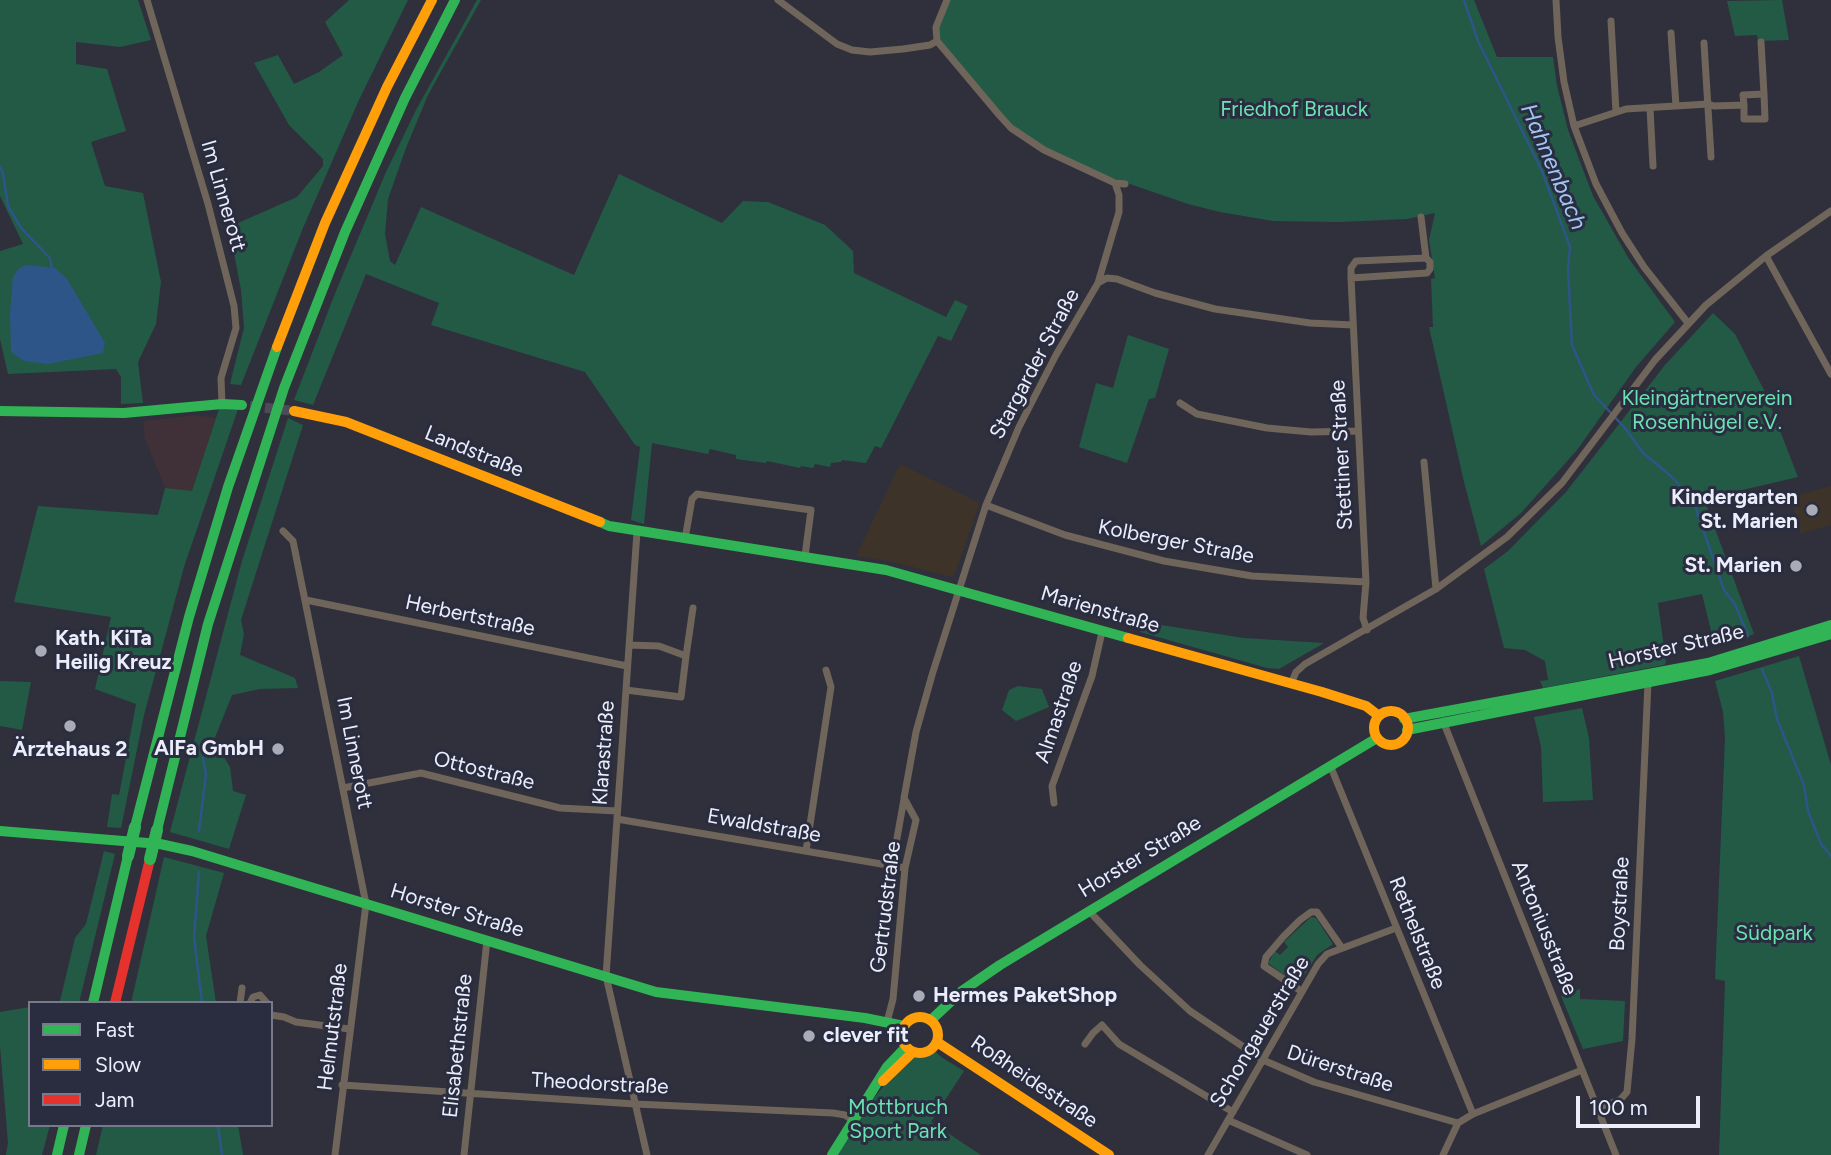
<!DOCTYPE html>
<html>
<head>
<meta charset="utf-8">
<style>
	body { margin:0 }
	#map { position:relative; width:1831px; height:1155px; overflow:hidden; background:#2f303b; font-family:Figtree,sans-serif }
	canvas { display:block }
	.legend { position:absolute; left:28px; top:1001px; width:245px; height:126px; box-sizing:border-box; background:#2a2d40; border:2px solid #777a8a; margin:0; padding:9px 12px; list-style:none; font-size:21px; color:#ebedfa }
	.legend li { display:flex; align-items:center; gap:14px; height:35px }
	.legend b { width:35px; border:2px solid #777a8a }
	.scale { position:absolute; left:1576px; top:1096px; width:124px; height:32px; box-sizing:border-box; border:4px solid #ebedfa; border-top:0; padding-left:9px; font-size:21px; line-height:24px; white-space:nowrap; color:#ebedfa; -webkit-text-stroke:5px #2a2d40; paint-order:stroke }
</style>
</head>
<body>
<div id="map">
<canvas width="1831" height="1155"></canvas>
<ul class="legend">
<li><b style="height:9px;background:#30b455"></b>Fast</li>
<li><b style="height:9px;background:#ff9f0a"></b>Slow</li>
<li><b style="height:9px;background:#e5322d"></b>Jam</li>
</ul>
<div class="scale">100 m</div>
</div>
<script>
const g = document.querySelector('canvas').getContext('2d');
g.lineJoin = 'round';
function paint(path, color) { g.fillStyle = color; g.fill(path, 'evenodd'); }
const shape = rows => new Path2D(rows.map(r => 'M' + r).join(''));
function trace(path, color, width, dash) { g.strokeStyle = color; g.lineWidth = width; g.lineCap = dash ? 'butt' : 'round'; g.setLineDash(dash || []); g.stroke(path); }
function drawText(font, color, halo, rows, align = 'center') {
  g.font = font + ' Figtree,sans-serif'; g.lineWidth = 6; g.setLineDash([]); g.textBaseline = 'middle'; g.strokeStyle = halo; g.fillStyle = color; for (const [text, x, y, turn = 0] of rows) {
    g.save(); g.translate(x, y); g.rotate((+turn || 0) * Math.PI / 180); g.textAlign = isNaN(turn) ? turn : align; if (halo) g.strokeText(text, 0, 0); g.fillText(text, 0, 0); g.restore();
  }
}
paint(shape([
	[195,415,216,418,192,492,165,488,145,439,143,421]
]), '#403037');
paint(shape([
	[900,464,980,503,955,573,952,577,893,562,856,556],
	[1831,486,1831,525,1800,534,1791,497]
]), '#3e3328');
paint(shape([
	[0,0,138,0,151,40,120,47,76,42,76,64,107,69,126,131,91,142,105,186,143,193,161,282,156,324,138,362,143,403,121,404,121,377,116,369,8,374,0,339,0,251,23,244,0,196],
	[349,0,408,0,358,102,303,228,241,385,230,384,244,328,241,290,229,227,297,197,323,166,323,159,289,125,254,63,278,55,294,84,319,72,343,55,325,22],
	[477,0,481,0,428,95,406,148,388,199,385,234,390,261,395,265,421,207,574,275,619,174,722,223,743,201,768,202,825,225,853,251,854,273,946,317,955,300,968,306,951,341,938,336,881,448,875,446,866,463,842,460,841,462,831,463,830,467,815,464,813,468,801,466,800,468,767,461,766,463,736,459,736,455,710,449,708,454,652,443,644,524,631,520,640,447,635,445,585,372,431,325,439,303,366,274,313,405,294,400,336,291,386,172,416,110],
	[947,0,1474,0,1497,57,1553,57,1557,86,1568,130,1593,196,1629,259,1675,322,1636,367,1577,450,1521,513,1481,546,1464,482,1429,327,1433,327,1431,279,1435,278,1429,240,1435,213,1407,219,1340,222,1273,221,1220,212,1188,204,1066,162,1011,128,938,40,940,13],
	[1782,0,1789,40,1758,41,1757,35,1735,36,1727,1],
	[1713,313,1735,334,1765,392,1798,477,1704,499,1754,634,1715,647,1702,594,1658,603,1666,663,1664,665,1543,688,1540,681,1548,680,1545,661,1525,650,1504,648,1484,569,1508,551,1566,492,1665,365],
	[1128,335,1169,349,1155,398,1149,399,1127,463,1079,447,1096,383,1113,388],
	[219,409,238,409,184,567,144,715,121,828,107,827,112,794,119,795,136,704,95,689,111,617,14,602,38,506,158,515,165,488,192,491],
	[288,418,303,425,241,620,244,634,240,655,295,678,298,688,260,689,232,695,214,740,230,767,233,791,246,795,229,849,170,832,242,561],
	[1142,622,1244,638,1324,643,1279,669,1267,668,1140,632],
	[1799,656,1831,765,1831,1155,1719,1155,1725,981,1715,979,1725,738,1723,712,1715,681],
	[0,681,31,682,22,730,0,726],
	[1018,686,1042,689,1049,707,1016,721,1002,710,1009,690],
	[1582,708,1589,738,1593,800,1543,802,1541,747,1534,717],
	[104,851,115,854,79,1003,52,1003,60,1001,75,938,86,924],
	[164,857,224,873,206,936,216,1003,131,1003],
	[1311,917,1316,918,1333,944,1317,955,1299,984,1296,984,1268,963,1275,951,1280,955,1288,947,1284,942],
	[1580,989,1580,999,1625,1001,1623,1041,1583,1049,1561,996],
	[30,1007,30,1125,50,1125,42,1155,6,1155,8,1143,0,1046,0,1012],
	[935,1051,941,1057,964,1071,931,1122,981,1155,835,1155,861,1114,894,1073,912,1055,923,1057],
	[103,1125,238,1125,243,1155,96,1155]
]), '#235a46');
paint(shape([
	[26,265,55,268,67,279,105,343,103,353,48,364,24,361,11,352,10,314,13,277,19,268]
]), '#2e5587');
trace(shape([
	[1464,0,1478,41,1542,171,1570,247,1568,269,1572,345,1594,395,1625,428,1643,453,1671,476,1693,500,1724,590,1735,604,1748,636],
	[0,167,3,173,8,206,21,228,50,258,52,268],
	[1762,669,1772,693,1777,719,1804,785,1808,811,1821,844,1831,856],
	[199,831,206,774,203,758],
	[199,872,194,937,202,1003],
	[218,1125,222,1155]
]), '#2e5587', 2.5);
trace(shape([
	[250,406,294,411]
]), '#4b4c58', 10, [10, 5]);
trace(shape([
	[147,0,208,204,234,306,236,328,221,378,222,404],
	[778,0,837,44,852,50,870,52,903,49,930,45,937,41],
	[947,0,936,27,937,41,1000,116,1011,128,1044,150,1115,183,1125,184],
	[1556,0,1558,37,1564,82,1574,126,1596,184,1622,233,1644,267,1688,323],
	[1611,21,1616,112],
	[1671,33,1676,106],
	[1761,42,1764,94],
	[1704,43,1711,157],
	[1650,108,1653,166],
	[1574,126,1626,109,1708,104,1714,106,1744,105,1744,119,1765,119,1764,94,1743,95,1744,105],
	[1421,217,1426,258],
	[1766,256,1831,374],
	[1426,258,1430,262,1430,269,1427,273,1351,278,1351,268,1356,261,1426,258],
	[1351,278,1366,582,1363,618,1367,630],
	[1098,283,1119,212,1119,195,1115,183],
	[1180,403,1197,414,1267,428,1311,432,1357,431],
	[1424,462,1436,589],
	[986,505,1065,535,1164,561,1252,576,1366,582],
	[283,531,293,541,366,904,335,1155],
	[637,532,606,976,647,1155],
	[685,539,692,499,697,494,811,510,805,556],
	[306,600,627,666],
	[686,656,693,608],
	[1291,684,1296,672,1305,664,1436,589,1507,537,1562,483,1655,360,1706,305,1766,256,1831,211],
	[626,690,681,697,686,656,659,646,629,645],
	[1443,721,1616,1155],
	[1330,765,1473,1114],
	[343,788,421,773,560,808,617,811],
	[1054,803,1052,786,1092,676,1102,632],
	[617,819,905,868],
	[806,851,831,687,826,670],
	[892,866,904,799],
	[1089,911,1140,965,1190,1011,1263,1060,1314,1082,1458,1123,1473,1114,1582,1070],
	[1301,991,1264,966,1266,957,1283,937,1300,920,1311,912,1317,912,1342,948],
	[240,1003,242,988],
	[250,1003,253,997,260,995,267,1003],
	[271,1015,284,1017,296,1022,349,1029],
	[887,1022,893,999,905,868,916,820,904,798,916,732,932,675,986,505,1019,427,1056,355,1098,283,1107,278,1117,279,1155,293,1215,309,1310,323,1353,325],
	[1085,1044,1093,1033,1102,1025,1119,1044,1233,1112],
	[342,1085,635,1104,833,1113,845,1115,854,1121],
	[1597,1108,1620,1100,1627,1092,1632,1039,1648,683],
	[1228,1120,1307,1155],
	[464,1155,487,940],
	[1208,1155,1318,964,1327,954,1396,928],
	[1443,1155,1458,1123]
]), '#6f655a', 7);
trace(shape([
	[0,411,124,413,222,404,242,405],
	[600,522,609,526,886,570,1128,638],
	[1404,719,1708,663,1831,625],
	[1407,730,1710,670,1831,634],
	[135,827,189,617,228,487,277,347],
	[157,830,208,624,284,388,345,232,405,98,455,0],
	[0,831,160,844,192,851,656,992,865,1018,904,1026],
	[93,1003,128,856],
	[931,1020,962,991,1000,965,1377,738],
	[57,1155,64,1125],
	[79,1155,86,1125],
	[832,1155,887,1067,906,1047]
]), '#30b455', 10);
trace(shape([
	[277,347,325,223,387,87,432,0],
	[294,411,346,422,600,522],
	[1128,638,1322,692,1366,706,1379,716],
	'1374 728a17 17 0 1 1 34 0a17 17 0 1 1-34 0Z',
	'902 1035a18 18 0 1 1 36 0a18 18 0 1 1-36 0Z',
	[937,1042,1109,1155],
	[883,1081,913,1052]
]), '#ff9f0a', 10);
trace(shape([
	[115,1003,150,859]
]), '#e5322d', 10);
trace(shape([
	[128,856,135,827],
	[150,859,157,830]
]), '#30b455', 12);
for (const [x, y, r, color] of [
	[1812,510,7,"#a9abb7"],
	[1796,566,7,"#a9abb7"],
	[41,651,7,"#a9abb7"],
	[70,726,7,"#a9abb7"],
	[278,749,7,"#a9abb7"],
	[919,996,7,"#a9abb7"],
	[809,1036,7,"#a9abb7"]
]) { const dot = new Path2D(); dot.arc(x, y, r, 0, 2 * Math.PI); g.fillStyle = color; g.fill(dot); trace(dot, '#2a2d40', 2.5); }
drawText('21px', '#6be2b1', '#2a2d40', [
	["Friedhof Brauck",1294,110],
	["Kleingärtnerverein",1707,399],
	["Rosenhügel e.V.",1707,423],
	["Südpark",1774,934],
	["Mottbruch",898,1108],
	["Sport Park",898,1132]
]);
drawText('21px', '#ebedfa', '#2a2d40', [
	["Im Linnerott",223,196,74],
	["Stargarder Straße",1035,364,-62],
	["Landstraße",474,452,22],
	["Stettiner Straße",1342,455,-93],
	["Kolberger Straße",1176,542,11],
	["Marienstraße",1100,610,16],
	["Herbertstraße",470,616,12],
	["Horster Straße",1676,647,-13],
	["Almastraße",1059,712,-71],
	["Im Linnerott",354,753,79],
	["Klarastraße",604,753,-86],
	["Ottostraße",484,771,14],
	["Ewaldstraße",764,826,10],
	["Horster Straße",1140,857,-31],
	["Boystraße",1620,904,-87],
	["Gertrudstraße",886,907,-83],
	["Horster Straße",457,911,17],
	["Antoniusstraße",1544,928,68],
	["Rethelstraße",1417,933,68],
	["Helmutstraße",333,1027,-83],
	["Schongauerstraße",1260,1032,-59],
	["Elisabethstraße",458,1046,-84],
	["Dürerstraße",1340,1069,18],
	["Roßheidestraße",1034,1082,34],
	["Theodorstraße",600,1084,3]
]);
drawText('bold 21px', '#ebedfa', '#2a2d40', [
	["Kindergarten",1798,498],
	["St. Marien",1798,522],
	["St. Marien",1782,566],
	["Kath. KiTa",55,639,"left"],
	["Heilig Kreuz",55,663,"left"],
	["AlFa GmbH",264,749],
	["Ärztehaus 2",70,750,"center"],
	["Hermes PaketShop",933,996,"left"],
	["clever fit",823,1036,"left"]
], 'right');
drawText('italic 23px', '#a0c5f4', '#2a2d40', [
	["Hahnenbach",1553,167,67]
]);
</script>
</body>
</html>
